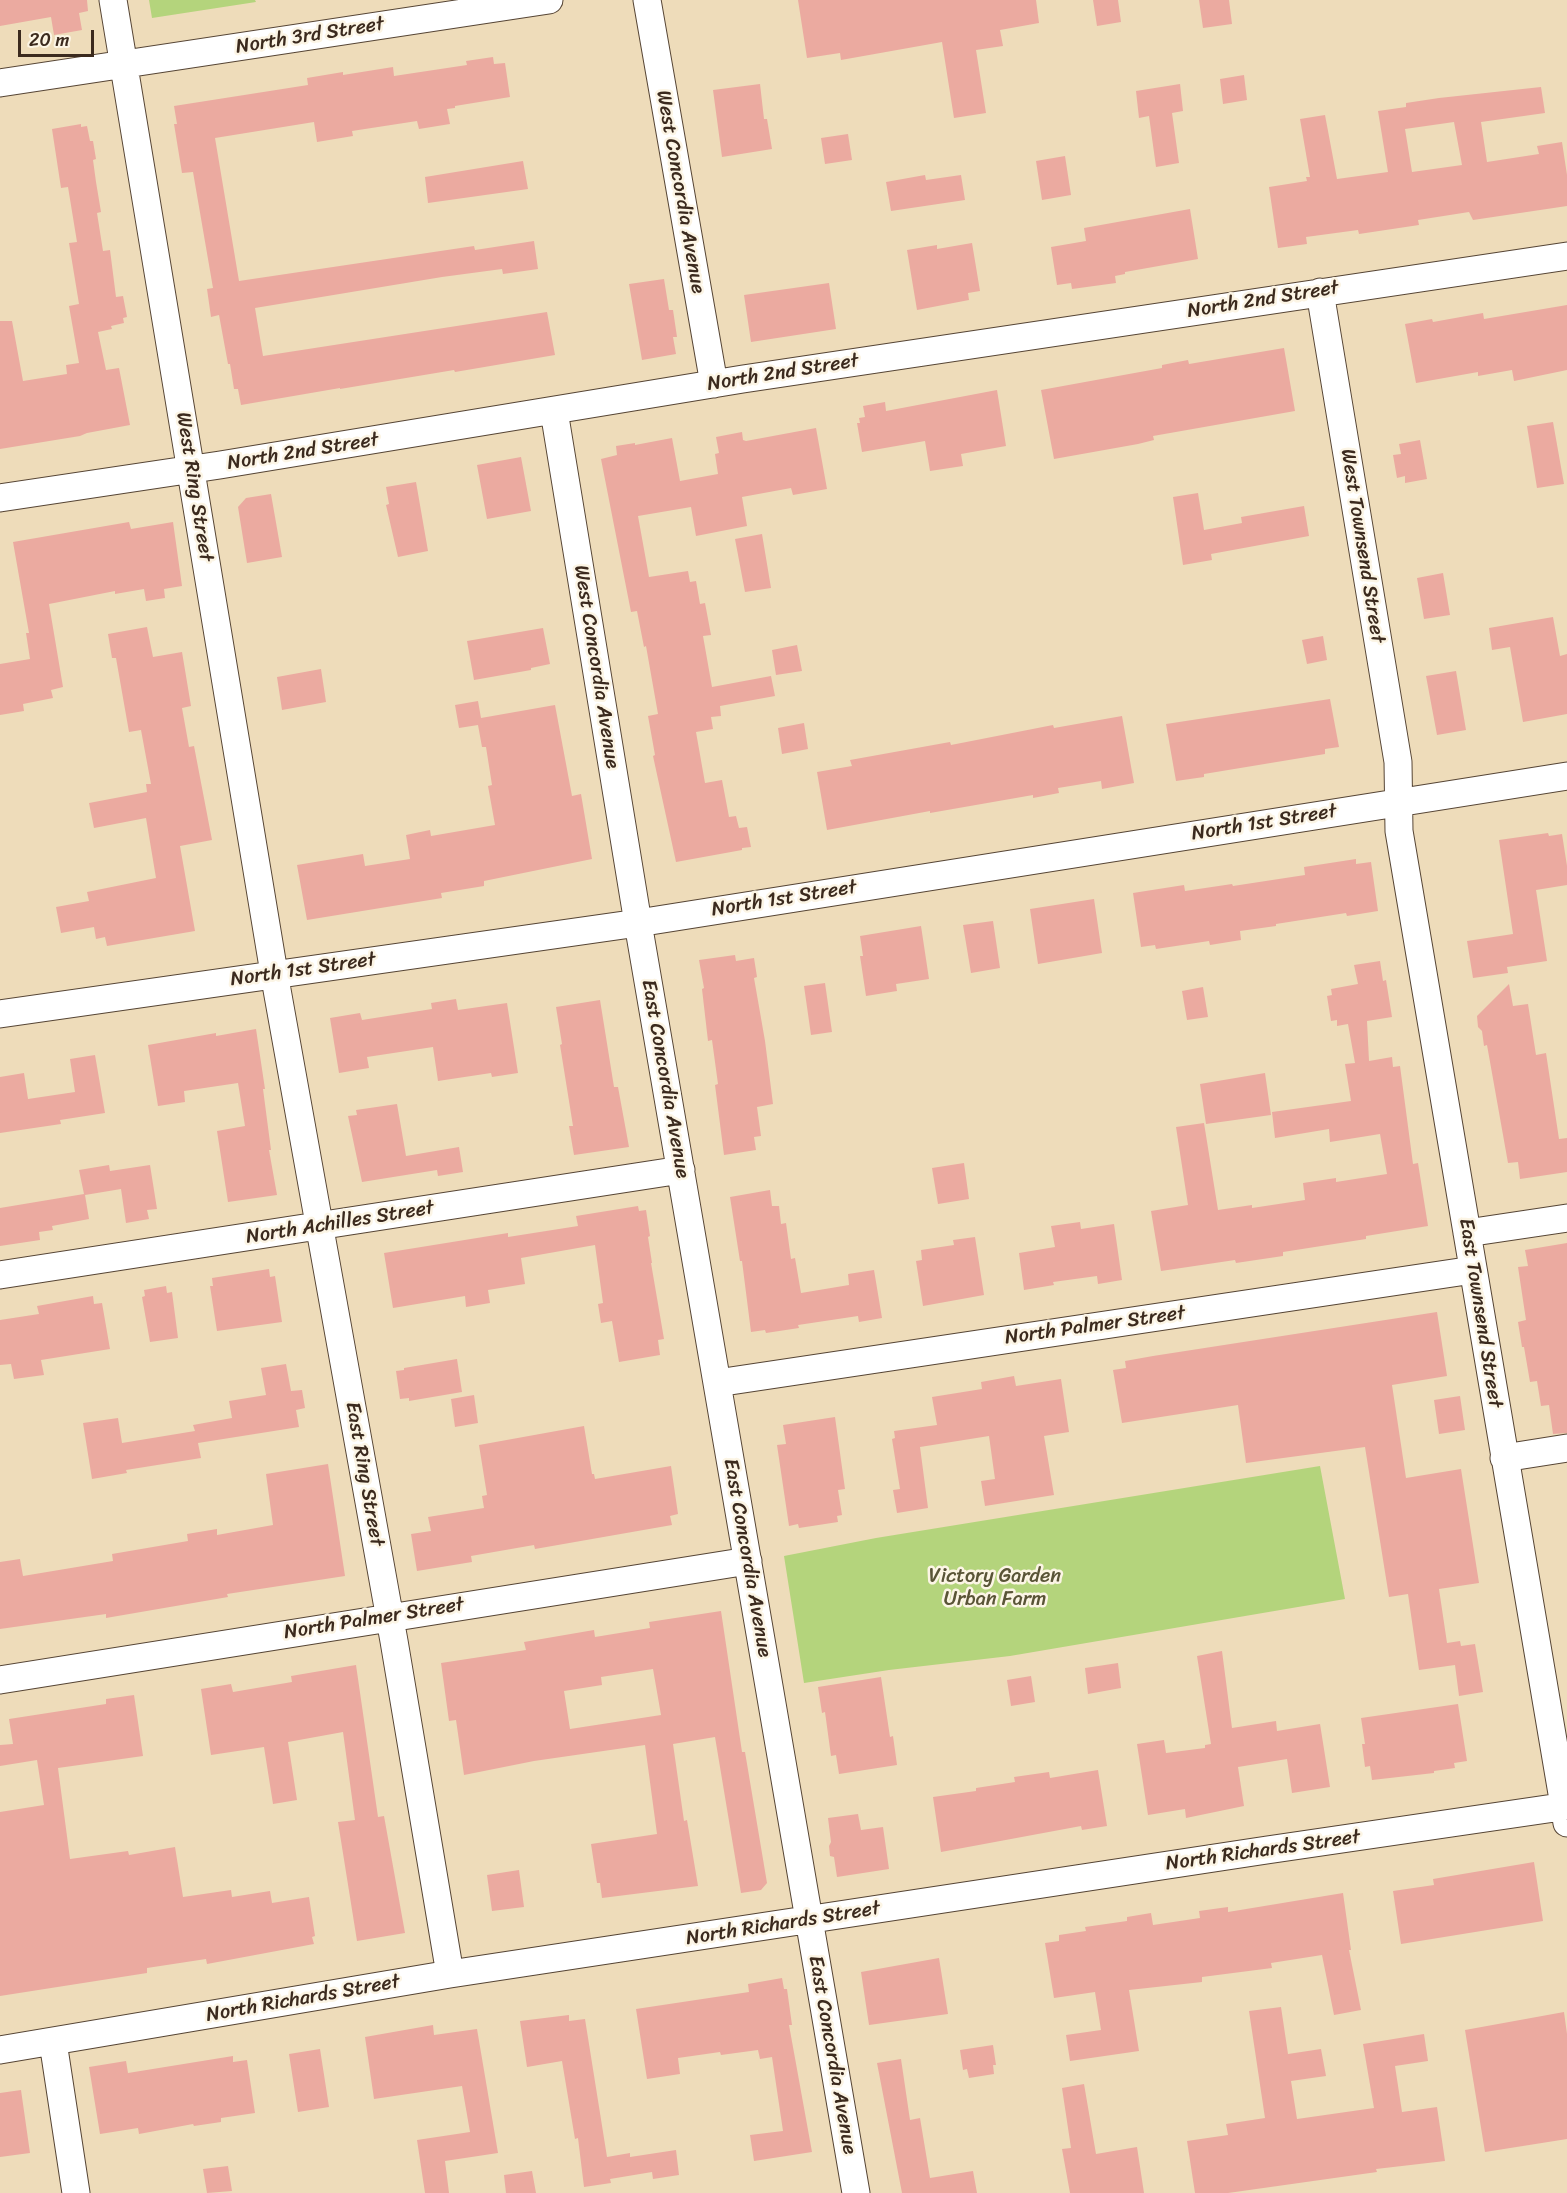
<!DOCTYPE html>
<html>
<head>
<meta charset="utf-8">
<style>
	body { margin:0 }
	#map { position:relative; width:1567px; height:2193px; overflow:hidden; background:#eedcba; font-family:Sriracha,sans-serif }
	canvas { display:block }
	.scale { position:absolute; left:18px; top:30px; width:76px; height:27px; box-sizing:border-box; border:3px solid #3b2a1e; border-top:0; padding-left:8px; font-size:18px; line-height:21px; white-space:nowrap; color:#3b2a1e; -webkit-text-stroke:4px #fcf5e5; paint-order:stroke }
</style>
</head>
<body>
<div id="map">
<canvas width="1567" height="2193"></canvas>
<div class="scale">20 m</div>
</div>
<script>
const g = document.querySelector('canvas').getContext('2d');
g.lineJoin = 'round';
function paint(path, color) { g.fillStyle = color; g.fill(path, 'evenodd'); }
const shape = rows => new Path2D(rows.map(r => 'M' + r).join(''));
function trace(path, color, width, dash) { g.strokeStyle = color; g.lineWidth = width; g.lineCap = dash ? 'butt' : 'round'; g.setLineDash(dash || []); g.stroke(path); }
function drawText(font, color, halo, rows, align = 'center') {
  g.font = font + ' Sriracha,sans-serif'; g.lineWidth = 5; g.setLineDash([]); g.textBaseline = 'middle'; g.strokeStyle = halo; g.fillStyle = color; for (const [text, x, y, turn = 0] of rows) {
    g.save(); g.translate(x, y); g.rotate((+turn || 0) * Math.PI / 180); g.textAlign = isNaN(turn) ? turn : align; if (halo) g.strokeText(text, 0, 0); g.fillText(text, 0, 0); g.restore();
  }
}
paint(shape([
	[149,0,255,0,256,2,152,18],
	[1320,1466,1345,1599,1010,1656,889,1670,804,1683,784,1556,876,1538]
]), '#b4d47c');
paint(shape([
	[0,0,87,0,88,11,79,13,82,30,54,35,51,17,0,26],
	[798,0,1036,0,1039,23,1000,30,1003,46,976,50,986,113,954,118,942,42,841,60,840,53,807,58],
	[1093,0,1118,0,1121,22,1097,26],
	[1199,0,1229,0,1232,24,1203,28],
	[493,57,494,64,505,63,510,97,455,106,455,108,447,109,450,124,419,129,417,121,352,131,353,136,317,142,314,122,215,138,239,281,474,246,475,250,534,241,538,269,503,274,502,269,442,277,255,308,263,356,547,312,555,355,455,372,454,370,340,389,340,388,241,405,238,389,234,389,230,364,228,364,219,315,211,317,207,289,213,288,193,172,182,173,174,124,177,124,174,106,308,85,307,78,343,72,343,75,393,67,394,76,467,65,466,61],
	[1244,75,1247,100,1223,104,1220,79],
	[760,84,764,119,767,119,772,149,722,157,713,90],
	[1180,84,1183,111,1172,113,1179,163,1156,167,1149,116,1139,118,1136,91],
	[1541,87,1545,113,1481,122,1487,162,1539,154,1537,146,1562,142,1567,175,1567,206,1473,220,1469,212,1418,220,1419,225,1359,234,1358,230,1306,237,1307,244,1278,248,1269,187,1307,181,1306,177,1310,177,1300,119,1325,115,1337,179,1388,172,1378,111,1406,107,1406,103,1439,98],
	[1454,122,1462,165,1412,172,1405,129],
	[81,124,81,127,87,126,90,141,93,141,96,159,93,160,96,182,101,212,97,213,103,251,110,250,116,297,123,296,127,317,123,318,124,323,111,326,112,329,98,332,106,370,119,368,130,425,87,433,80,436,0,449,0,321,12,321,23,381,67,374,66,365,79,363,69,306,79,304,69,243,77,242,68,187,61,188,52,129],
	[848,134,852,160,825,164,821,138],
	[1065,156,1071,195,1042,200,1036,161],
	[523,161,528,189,428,203,425,177],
	[925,175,926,180,961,175,965,200,891,211,886,182],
	[1190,209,1198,259,1125,272,1125,274,1115,276,1116,283,1072,289,1071,283,1057,285,1051,247,1086,241,1084,228],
	[972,243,980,291,968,293,969,300,917,310,907,250,937,245,937,249],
	[664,279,669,310,673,310,677,337,673,337,676,354,642,360,629,284],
	[829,283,836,329,751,342,744,295],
	[1567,305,1567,370,1514,381,1512,370,1478,376,1478,372,1416,383,1405,324,1432,319,1433,322,1483,313,1484,319],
	[1284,348,1295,411,1153,436,1154,440,1138,444,1054,459,1041,390,1162,368,1162,365,1188,360,1189,364],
	[997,390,1006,446,961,454,963,466,930,471,925,441,862,452,857,423,860,423,859,418,865,417,863,406,885,402,886,411],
	[1553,422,1564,484,1537,488,1527,426],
	[816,428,827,489,793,495,791,488,742,497,747,526,696,536,691,507,638,516,649,577,688,571,690,582,696,581,700,604,705,603,711,635,703,636,712,687,771,676,775,696,720,706,721,716,711,717,713,729,696,732,705,783,722,780,729,817,736,816,739,828,747,827,751,847,742,848,742,850,676,862,653,756,655,755,648,716,658,714,646,646,644,647,637,611,631,612,601,459,617,455,616,446,635,443,635,445,672,438,680,481,718,474,715,454,719,453,716,437,742,432,743,440,746,441],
	[1420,440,1427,479,1405,483,1405,476,1397,478,1393,455,1401,454,1399,444],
	[521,457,531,511,487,519,477,465],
	[416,482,428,551,398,557,386,505,389,504,386,487],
	[1198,493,1204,530,1242,523,1241,517,1304,506,1309,536,1211,554,1212,560,1183,565,1173,497],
	[271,494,282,557,247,563,238,507,246,498],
	[129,522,131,529,173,522,182,586,164,589,165,598,146,601,144,589,115,594,115,591,49,604,63,687,51,690,53,698,23,704,24,711,0,715,0,664,30,659,26,633,29,633,13,542],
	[762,534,771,588,745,592,735,539],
	[1443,573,1450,615,1424,619,1417,578],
	[1553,617,1560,656,1567,654,1567,714,1523,722,1510,647,1492,650,1489,628],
	[147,627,153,657,182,652,191,706,182,708,189,747,194,746,212,840,180,846,195,931,107,946,105,937,96,939,94,927,61,933,56,907,89,901,87,892,156,878,146,818,94,828,89,803,147,792,146,784,151,784,141,730,129,732,116,658,112,658,108,634],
	[543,628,550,664,531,668,531,670,474,680,467,641],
	[1323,636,1327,660,1307,664,1302,640],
	[797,645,802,671,776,675,772,650],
	[321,669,326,702,282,710,277,677],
	[1456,671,1466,730,1437,735,1426,676],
	[1330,699,1339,747,1325,749,1325,754,1204,774,1204,777,1176,781,1166,724],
	[478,701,481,718,555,705,572,796,581,794,592,859,484,881,484,886,441,893,442,898,307,920,297,865,363,854,365,866,410,859,406,835,430,830,431,836,495,825,488,786,492,785,486,747,482,747,478,725,459,728,455,705],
	[1122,716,1134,783,1102,789,1101,781,1058,788,1059,793,1033,798,1033,795,930,813,930,811,827,830,817,772,852,766,850,760,950,742,951,745,1053,725,1054,728],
	[804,723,808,749,782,754,778,728],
	[1548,833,1549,836,1562,834,1567,866,1567,885,1536,890,1547,961,1507,967,1508,973,1473,978,1467,941,1513,934,1499,840],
	[1356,859,1356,864,1371,862,1378,911,1347,916,1346,913,1276,924,1276,926,1240,931,1241,940,1210,945,1209,941,1156,949,1155,945,1141,947,1133,893,1184,885,1185,891,1232,884,1233,886,1305,875,1304,867],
	[1094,899,1102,953,1038,964,1030,909],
	[993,921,1000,968,971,973,963,925],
	[921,926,929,979,896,984,897,991,866,996,860,956,863,956,860,936],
	[735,955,736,961,754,958,757,977,754,978,765,1041,773,1104,757,1107,761,1136,754,1137,756,1150,724,1155,715,1085,718,1084,712,1040,708,1041,702,989,704,988,699,960],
	[1380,961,1383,981,1386,980,1392,1017,1367,1021,1369,1061,1392,1057,1393,1067,1400,1066,1413,1164,1418,1163,1428,1226,1366,1236,1366,1239,1283,1252,1283,1256,1236,1263,1235,1260,1161,1271,1151,1211,1188,1205,1176,1127,1204,1123,1218,1210,1252,1205,1252,1208,1305,1200,1303,1183,1336,1178,1336,1182,1387,1174,1380,1134,1330,1142,1329,1129,1275,1138,1272,1112,1351,1101,1345,1064,1355,1063,1348,1024,1337,1026,1337,1020,1331,1021,1327,996,1332,995,1331,989,1358,984,1354,965],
	[825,983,832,1032,811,1035,804,986],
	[1509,984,1513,1006,1528,1004,1536,1055,1546,1053,1559,1139,1567,1138,1567,1172,1520,1179,1518,1162,1508,1163,1487,1045,1484,1046,1482,1031,1478,1027,1477,1016],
	[1203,987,1208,1017,1187,1020,1182,991],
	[456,999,458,1010,507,1003,518,1073,492,1077,491,1073,438,1081,433,1047,367,1057,369,1068,339,1073,330,1018,360,1013,362,1020,432,1009,431,1003],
	[600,1000,614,1087,618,1087,629,1147,574,1155,569,1126,573,1126,560,1045,562,1044,556,1007],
	[256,1029,265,1089,263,1089,271,1150,269,1150,277,1195,228,1202,217,1131,245,1126,238,1083,184,1091,185,1102,158,1106,148,1045,216,1033,216,1036],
	[95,1055,105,1113,60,1120,61,1124,0,1133,0,1077,24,1073,28,1099,75,1092,70,1059],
	[1265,1073,1271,1115,1206,1124,1200,1084],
	[397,1104,406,1156,459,1147,463,1172,438,1176,437,1170,362,1182,348,1116,357,1115,356,1110],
	[964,1163,969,1199,938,1204,932,1168],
	[109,1165,110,1171,150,1165,157,1209,147,1210,149,1219,126,1223,121,1189,85,1195,89,1219,52,1226,53,1230,39,1232,40,1240,0,1246,0,1208,84,1194,79,1170],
	[770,1190,772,1206,779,1206,781,1224,786,1223,791,1259,795,1258,801,1293,849,1285,848,1274,874,1270,882,1318,859,1322,858,1316,798,1325,799,1328,766,1333,765,1330,751,1332,742,1261,740,1261,730,1197],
	[638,1206,639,1211,646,1210,650,1236,648,1237,652,1263,651,1263,664,1339,658,1340,660,1355,619,1362,612,1321,601,1323,598,1304,603,1303,595,1245,521,1258,525,1284,488,1290,490,1303,466,1307,465,1296,393,1308,384,1253,508,1233,508,1237,578,1226,576,1216],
	[1080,1222,1081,1229,1114,1224,1122,1280,1098,1284,1097,1276,1053,1282,1054,1285,1024,1290,1019,1253,1055,1247,1051,1226],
	[975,1237,984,1295,923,1306,916,1261,922,1260,921,1250,954,1245,953,1240],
	[1567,1243,1567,1433,1553,1434,1549,1405,1541,1406,1537,1381,1530,1382,1524,1347,1522,1347,1518,1322,1526,1320,1518,1267,1528,1266,1525,1250],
	[269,1269,270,1277,275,1276,282,1322,217,1331,210,1286,213,1286,212,1278],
	[166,1286,167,1293,172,1292,178,1338,150,1342,142,1297,145,1296,144,1290],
	[93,1296,94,1304,102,1303,110,1349,41,1360,44,1375,14,1379,11,1364,0,1365,0,1320,39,1314,37,1306],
	[1437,1312,1447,1376,1392,1385,1406,1478,1461,1469,1479,1583,1439,1589,1447,1643,1460,1641,1461,1646,1475,1644,1483,1692,1459,1696,1455,1665,1419,1670,1408,1594,1389,1597,1365,1447,1246,1463,1238,1405,1122,1423,1113,1370,1126,1368,1125,1361,1153,1356],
	[457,1359,462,1392,409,1401,409,1398,400,1399,396,1371,404,1370,404,1368],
	[286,1364,291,1391,302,1390,305,1408,296,1410,299,1427,198,1443,201,1458,126,1470,127,1473,92,1479,83,1423,118,1418,122,1443,195,1431,193,1425,232,1418,229,1401,266,1395,261,1368],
	[1014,1376,1016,1386,1061,1379,1069,1432,1044,1436,1054,1495,985,1506,981,1481,995,1479,989,1436,920,1447,928,1508,897,1513,893,1490,900,1489,892,1439,895,1438,894,1431,937,1425,932,1397,982,1389,981,1382],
	[474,1395,478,1423,455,1427,451,1399],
	[1460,1396,1465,1430,1439,1434,1434,1400],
	[835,1417,845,1489,838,1490,842,1515,837,1516,838,1522,799,1528,798,1524,789,1526,777,1445,786,1444,783,1425],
	[584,1426,592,1474,594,1474,595,1479,671,1466,678,1514,670,1516,672,1525,535,1549,534,1545,471,1556,472,1562,417,1571,411,1534,431,1531,428,1517,484,1508,482,1496,487,1495,479,1445],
	[328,1464,345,1576,227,1594,228,1597,106,1618,106,1614,0,1629,0,1562,20,1559,23,1576,113,1561,112,1554,188,1541,187,1534,217,1529,217,1535,273,1525,266,1474],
	[721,1611,742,1752,745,1752,767,1883,761,1890,741,1893,715,1737,673,1744,684,1821,687,1820,698,1886,602,1898,600,1883,597,1883,591,1844,657,1834,645,1745,534,1761,464,1775,456,1720,449,1721,441,1663,526,1650,524,1642,594,1630,595,1637,650,1628,649,1622],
	[653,1669,661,1715,570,1729,564,1691,602,1685,601,1677],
	[1222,1651,1232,1728,1276,1721,1277,1731,1320,1724,1330,1787,1292,1793,1287,1759,1238,1767,1244,1806,1186,1818,1185,1809,1148,1815,1137,1744,1164,1740,1166,1753,1205,1748,1205,1745,1211,1744,1197,1656],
	[1118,1663,1121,1688,1088,1694,1085,1668],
	[356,1665,378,1817,384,1816,405,1933,357,1941,338,1822,355,1820,343,1732,288,1742,297,1800,273,1804,264,1747,211,1755,201,1689,231,1684,233,1692,292,1682,291,1676],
	[1031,1676,1035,1702,1011,1706,1007,1680],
	[881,1677,890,1737,893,1736,897,1765,839,1774,836,1755,831,1756,825,1712,822,1713,818,1687],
	[134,1695,143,1756,58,1768,70,1859,128,1851,129,1855,175,1847,183,1897,231,1890,232,1897,270,1891,272,1903,309,1897,315,1936,312,1937,314,1944,207,1964,206,1959,147,1968,147,1973,0,1996,0,1812,44,1805,37,1760,0,1766,0,1745,13,1744,9,1719,106,1704,106,1699],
	[1458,1704,1467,1761,1454,1763,1455,1768,1434,1771,1434,1773,1372,1780,1370,1766,1365,1767,1362,1744,1365,1744,1361,1718],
	[1098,1770,1107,1826,1082,1830,1081,1826,941,1852,933,1797,976,1791,976,1788,1015,1782,1014,1777,1049,1772,1050,1778],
	[858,1814,861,1830,883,1827,889,1869,837,1877,834,1857,830,1856,829,1846,831,1842,828,1818],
	[1534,1862,1543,1921,1401,1944,1393,1891,1434,1885,1433,1879],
	[519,1870,524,1907,492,1911,487,1875],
	[1343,1893,1351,1950,1349,1950,1361,2010,1334,2015,1322,1955,1271,1963,1272,1968,1202,1977,1202,1982,1129,1990,1139,2051,1070,2061,1066,2035,1101,2030,1095,1992,1054,1998,1045,1943,1059,1941,1059,1935,1086,1931,1085,1927,1127,1921,1127,1917,1151,1913,1153,1925,1200,1918,1199,1911,1228,1907,1228,1912],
	[939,1958,948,2014,869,2025,861,1972],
	[782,1978,784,1989,787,1989,792,2025,789,2025,812,2152,754,2161,750,2135,783,2131,772,2057,760,2059,758,2050,721,2055,720,2052,678,2058,680,2074,647,2079,636,2009,749,1992,748,1984],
	[1281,2007,1288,2054,1321,2049,1326,2076,1291,2081,1297,2119,1374,2108,1363,2044,1424,2034,1428,2061,1395,2066,1402,2112,1437,2107,1445,2161,1376,2169,1377,2172,1228,2193,1195,2193,1187,2141,1228,2135,1226,2124,1265,2118,1249,2011],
	[1564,2012,1567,2034,1567,2139,1485,2152,1465,2030],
	[569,2015,569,2021,585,2019,607,2157,630,2153,630,2157,676,2150,679,2175,653,2179,652,2172,610,2179,611,2183,584,2187,578,2138,575,2139,562,2061,527,2067,520,2021],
	[433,2025,434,2035,477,2029,498,2153,445,2161,449,2193,425,2193,417,2140,470,2132,462,2086,374,2099,365,2037],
	[993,2045,996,2065,993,2065,994,2074,969,2078,967,2069,963,2070,960,2050],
	[320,2049,329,2107,298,2112,289,2054],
	[233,2056,233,2062,247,2060,255,2113,221,2118,221,2122,194,2126,193,2124,139,2134,138,2128,100,2134,89,2067,126,2061,128,2073],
	[901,2059,910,2120,920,2118,930,2178,973,2171,977,2193,902,2193,877,2063],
	[1084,2084,1096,2154,1137,2147,1144,2193,1070,2193,1062,2149,1071,2148,1062,2088],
	[21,2090,30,2153,0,2157,0,2093],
	[228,2166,232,2191,207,2193,203,2169],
	[532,2171,536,2193,506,2193,504,2175]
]), '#ebaaa0');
const street = shape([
	[113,0,274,973,394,1641,450,1974],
	[647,0,714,384],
	[0,83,549,0],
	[1320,292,1398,762,1399,831,1567,1823],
	[554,411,638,923,856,2193],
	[0,498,220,465,743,379,1567,256],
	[0,1014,638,923,1567,776],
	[1467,1233,1567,1218],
	[0,1275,681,1170],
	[717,1383,1473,1270],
	[1504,1458,1567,1448],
	[0,1680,748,1561],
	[53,2042,76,2193],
	[0,2050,450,1974,1267,1850,1567,1806]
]);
trace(street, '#564535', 29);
trace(street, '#fff', 27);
drawText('20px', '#3b2a1e', '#fcf5e5', [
	["North 3rd Street",310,36,-9],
	["West Concordia Avenue",680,192,80],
	["North 2nd Street",1263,300,-9],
	["North 2nd Street",783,373,-9],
	["North 2nd Street",303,452,-9],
	["West Ring Street",194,487,81],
	["West Townsend Street",1362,546,81],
	["West Concordia Avenue",596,667,81],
	["North 1st Street",1264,823,-9],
	["North 1st Street",784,899,-9],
	["North 1st Street",303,970,-8],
	["East Concordia Avenue",665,1079,80],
	["North Achilles Street",340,1223,-9],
	["East Townsend Street",1480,1313,81],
	["North Palmer Street",1095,1326,-8],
	["East Ring Street",364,1474,80],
	["East Concordia Avenue",747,1558,80],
	["North Palmer Street",374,1619,-9],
	["North Richards Street",1263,1851,-8],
	["North Richards Street",783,1924,-9],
	["North Richards Street",303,1999,-10],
	["East Concordia Avenue",832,2055,80]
]);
drawText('20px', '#595436', '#fcf5e5', [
	["Victory Garden",995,1577],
	["Urban Farm",995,1600]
]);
</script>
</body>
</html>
